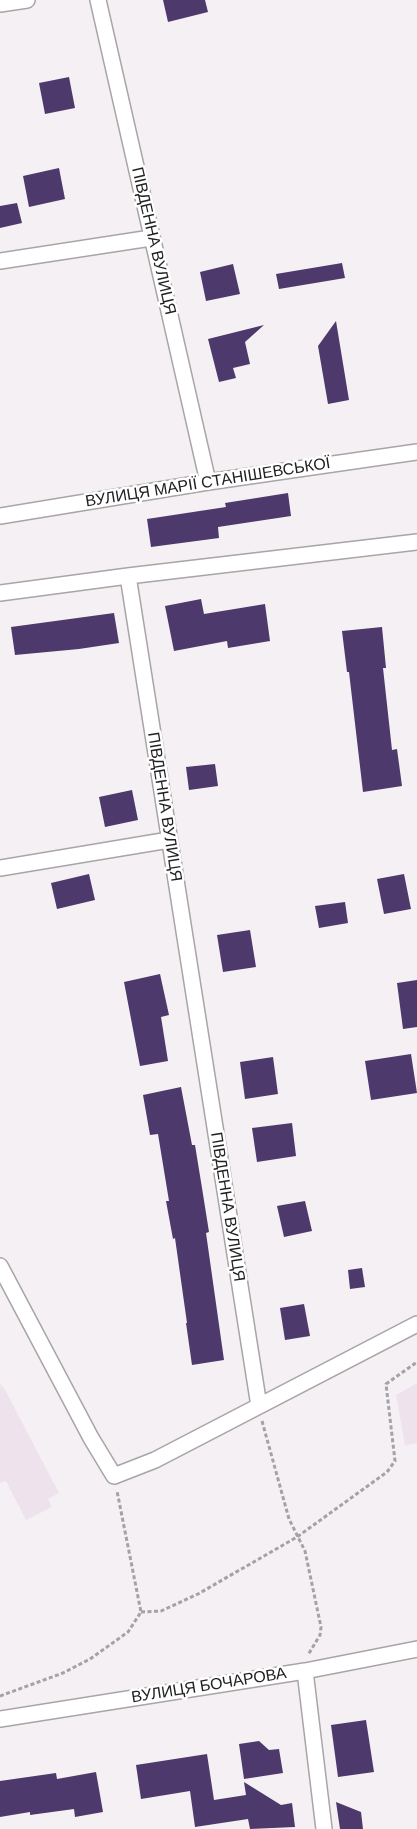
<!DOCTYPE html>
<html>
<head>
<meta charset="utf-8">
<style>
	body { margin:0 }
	canvas { display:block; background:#f4f0f4 }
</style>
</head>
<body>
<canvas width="417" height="1829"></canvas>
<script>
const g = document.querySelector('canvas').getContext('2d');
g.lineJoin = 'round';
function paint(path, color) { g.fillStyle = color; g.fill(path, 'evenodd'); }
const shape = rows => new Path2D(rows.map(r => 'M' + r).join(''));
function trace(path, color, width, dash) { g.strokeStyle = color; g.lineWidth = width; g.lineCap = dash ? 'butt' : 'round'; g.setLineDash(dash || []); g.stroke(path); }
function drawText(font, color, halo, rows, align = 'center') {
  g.font = font + ' "DM Sans",sans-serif'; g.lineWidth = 5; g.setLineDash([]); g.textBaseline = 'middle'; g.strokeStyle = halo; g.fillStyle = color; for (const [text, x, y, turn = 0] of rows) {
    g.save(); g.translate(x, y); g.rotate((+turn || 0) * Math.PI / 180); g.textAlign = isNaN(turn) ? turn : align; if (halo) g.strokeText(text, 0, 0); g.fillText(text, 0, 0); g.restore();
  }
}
paint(shape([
	[417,1383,417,1443,405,1445,396,1395],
	[0,1384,4,1388,59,1493,48,1499,52,1507,26,1520,6,1481,0,1483]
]), '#eee3ed');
paint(shape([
	[163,0,205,0,208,12,168,22],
	[69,77,75,108,45,114,39,83],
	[59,168,65,199,29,207,23,176],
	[17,203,22,223,0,228,0,206],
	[342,263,345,278,279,289,276,274],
	[233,264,240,294,206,301,200,272],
	[336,321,349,400,328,404,318,346],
	[264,325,245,342,250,364,233,368,236,378,219,382,208,339],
	[288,493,291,516,218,527,219,538,151,547,147,519,226,507,225,503],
	[201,599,204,614,265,604,270,641,228,648,227,641,174,651,165,606],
	[114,613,119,643,79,649,15,655,11,627],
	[382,627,386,668,383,668,392,750,397,749,402,786,363,792,349,672,347,672,342,631],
	[215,764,218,786,189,790,186,767],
	[132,790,138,820,105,827,99,797],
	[89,874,95,900,57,909,51,883],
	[404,874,411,909,384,914,377,879],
	[345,902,348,923,319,928,315,906],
	[250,930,256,967,223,972,217,935],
	[160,974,169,1015,161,1017,168,1061,140,1066,124,982],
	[417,980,417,1027,403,1029,397,983],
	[411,1054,417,1093,371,1100,365,1061],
	[273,1057,278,1094,245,1099,240,1062],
	[181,1087,192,1145,195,1145,202,1188,209,1232,206,1233,224,1360,192,1365,186,1323,187,1323,175,1238,173,1239,166,1201,169,1201,158,1134,150,1135,143,1095],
	[292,1123,296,1156,257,1162,252,1128],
	[305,1201,312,1231,284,1237,277,1206],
	[362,1268,365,1287,350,1289,348,1270],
	[304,1304,310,1336,285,1340,280,1308],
	[366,1720,374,1772,338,1777,331,1725],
	[259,1741,269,1750,279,1749,283,1773,244,1779,239,1744],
	[207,1754,214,1800,246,1795,244,1782,281,1805,292,1803,295,1827,250,1829,248,1819,195,1827,190,1791,141,1799,136,1765],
	[96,1772,103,1812,75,1817,74,1809,30,1815,30,1812,0,1817,0,1781,56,1773,57,1779],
	[336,1802,361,1812,363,1829,340,1829]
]), '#4e396c');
const minor = shape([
	[98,0,208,482],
	[0,4,27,0],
	[0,261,151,238],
	[0,516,208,482,417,452],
	[128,576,259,1406],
	[0,593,128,576,417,542],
	[0,868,169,840],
	[0,1266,91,1438,114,1476,155,1460,417,1324],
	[305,1671,324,1829],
	[0,1719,305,1671,417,1649]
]);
trace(minor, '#a8a4a8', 18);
trace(shape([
	[262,1421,289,1519,305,1551,321,1627,320,1635,308,1655],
	[141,1612,161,1611,198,1594,297,1537,387,1472,395,1461,386,1384,417,1362],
	[0,1696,63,1673,90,1659,128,1632,141,1612,117,1491]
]), '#a5a2a5', 3, [4, 2.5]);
trace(minor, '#fff', 15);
drawText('16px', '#222122', '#fff', [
	["ПІВДЕННА ВУЛИЦЯ",153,241,77],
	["ВУЛИЦЯ МАРІЇ СТАНІШЕВСЬКОЇ",208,483,-9],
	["ПІВДЕННА ВУЛИЦЯ",164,807,81],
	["ПІВДЕННА ВУЛИЦЯ",227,1207,81],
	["ВУЛИЦЯ БОЧАРОВА",209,1686,-9]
]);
</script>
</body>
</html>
